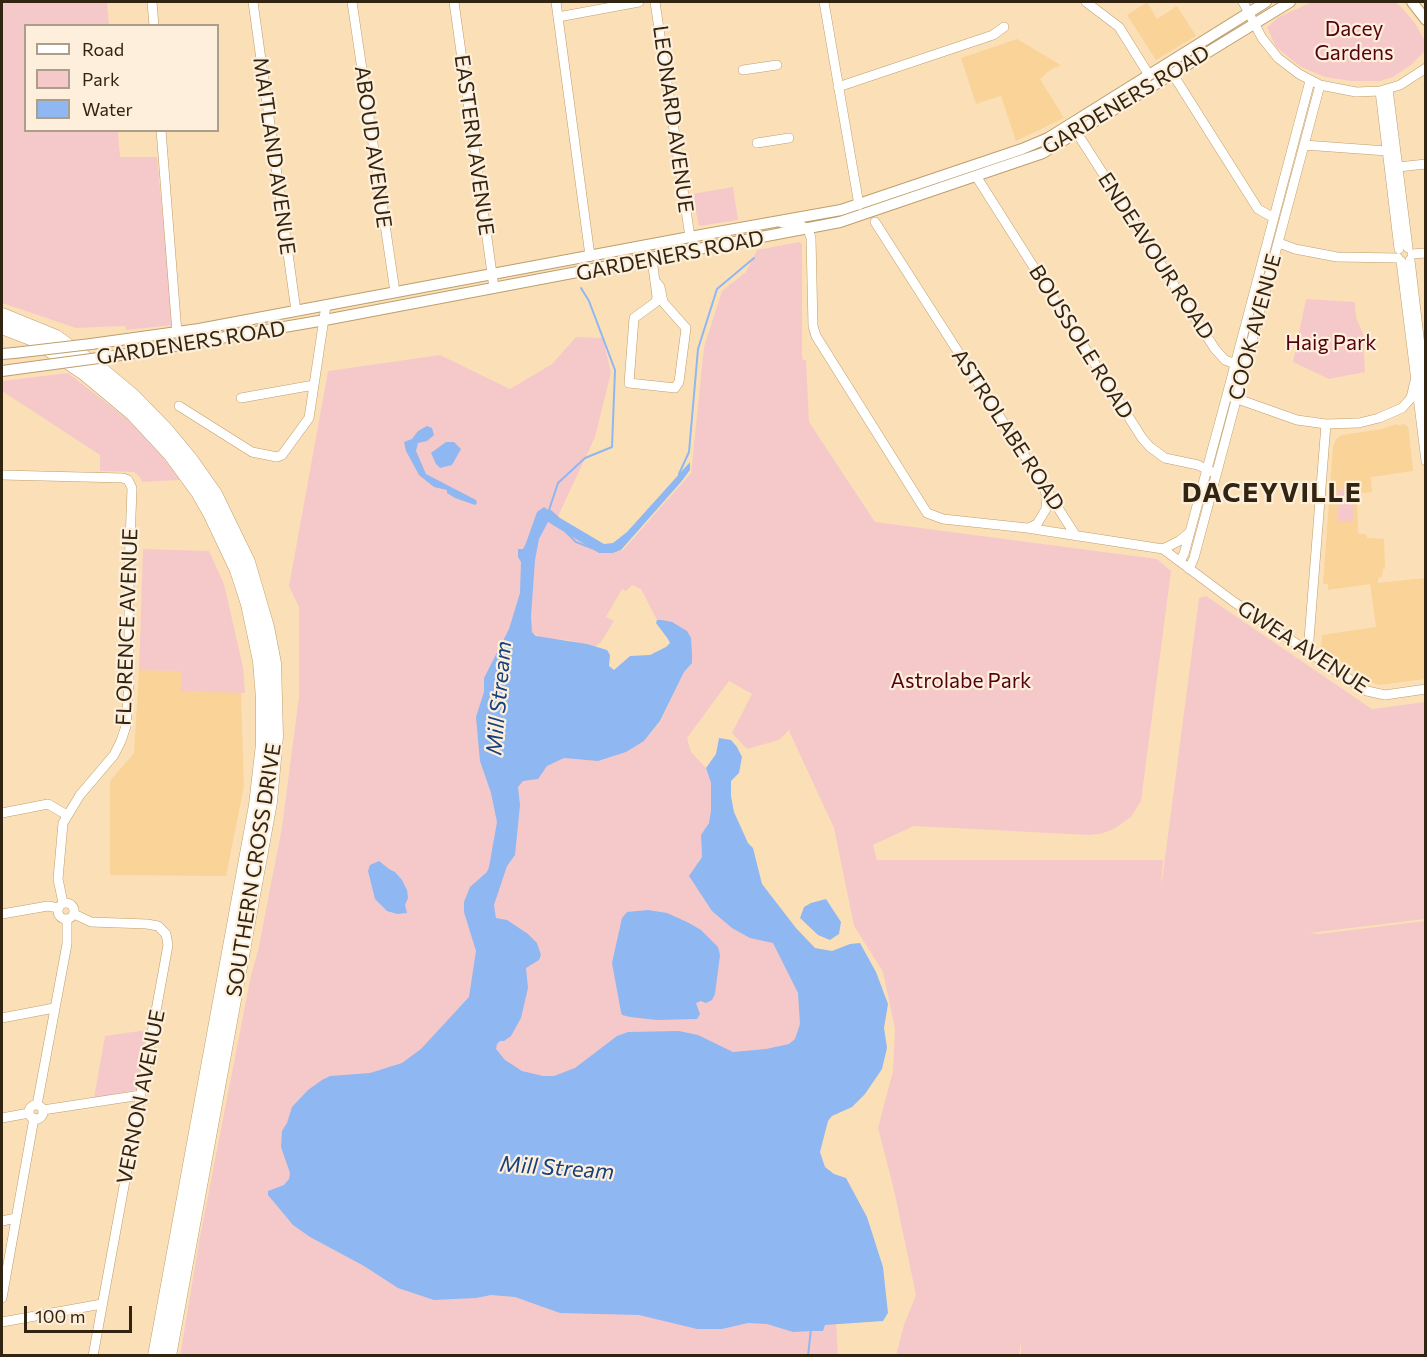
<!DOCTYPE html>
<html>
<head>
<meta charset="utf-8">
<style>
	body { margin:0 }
	#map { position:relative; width:1427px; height:1357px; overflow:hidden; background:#fbe0b7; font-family:Commissioner,sans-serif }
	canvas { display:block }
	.frame { position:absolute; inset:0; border:3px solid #312410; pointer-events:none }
	.legend { position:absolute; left:24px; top:24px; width:195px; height:108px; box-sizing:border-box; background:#fdefdb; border:2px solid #ab9e8a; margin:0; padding:8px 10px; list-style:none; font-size:18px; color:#312410 }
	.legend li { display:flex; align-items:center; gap:12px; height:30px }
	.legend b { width:30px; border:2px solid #ab9e8a }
	.scale { position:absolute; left:24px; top:1306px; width:108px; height:27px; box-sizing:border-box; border:3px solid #312410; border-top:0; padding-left:8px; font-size:18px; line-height:21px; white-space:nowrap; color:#312410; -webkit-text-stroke:4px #fdefdb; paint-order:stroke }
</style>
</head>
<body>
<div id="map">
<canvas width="1427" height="1357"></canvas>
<div class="frame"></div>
<ul class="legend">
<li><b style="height:8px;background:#fff"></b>Road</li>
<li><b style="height:16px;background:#f5c9c9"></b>Park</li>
<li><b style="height:16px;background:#8fb7f2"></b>Water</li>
</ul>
<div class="scale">100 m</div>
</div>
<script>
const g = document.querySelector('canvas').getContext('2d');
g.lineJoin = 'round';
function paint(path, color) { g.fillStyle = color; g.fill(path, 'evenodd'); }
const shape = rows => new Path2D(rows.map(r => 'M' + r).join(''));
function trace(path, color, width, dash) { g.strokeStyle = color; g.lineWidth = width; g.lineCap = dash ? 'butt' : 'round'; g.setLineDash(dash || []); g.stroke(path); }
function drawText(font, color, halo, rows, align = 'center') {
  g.font = font + ' Commissioner,sans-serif'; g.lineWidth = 4.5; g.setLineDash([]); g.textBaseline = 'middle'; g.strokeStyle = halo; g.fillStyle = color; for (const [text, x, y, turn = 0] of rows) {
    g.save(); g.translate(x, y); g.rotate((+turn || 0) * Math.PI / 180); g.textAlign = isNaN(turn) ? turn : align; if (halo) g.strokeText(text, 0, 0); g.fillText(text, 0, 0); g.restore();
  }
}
paint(shape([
	[1147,2,1157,19,1177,6,1196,36,1156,60,1127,15],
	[1017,39,1061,65,1050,70,1040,79,1064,118,1016,141,1001,96,976,104,961,58],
	[1402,423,1408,427,1409,431,1413,471,1371,477,1372,492,1357,494,1358,533,1367,535,1367,538,1384,539,1385,569,1383,569,1382,577,1378,578,1378,583,1425,578,1425,679,1379,685,1373,683,1321,648,1322,635,1376,627,1370,584,1328,590,1328,584,1323,584,1333,447,1336,439,1342,435,1382,429,1397,424,1398,426,1402,425],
	[139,670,181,671,182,691,241,692,244,786,226,876,110,875,110,781,134,753]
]), '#f9d398');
paint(shape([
	[2,2,107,2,109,25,26,26,26,130,118,131,120,157,157,157,173,325,126,330,125,326,76,328,2,303],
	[1312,2,1395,2,1403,9,1416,25,1425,41,1425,51,1412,64,1393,77,1380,81,1351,81,1325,77,1301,67,1276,47,1267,27,1279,17],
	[733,187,738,220,699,226,692,194],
	[799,242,802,244,802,356,803,360,806,360,809,422,875,522,1157,559,1171,571,1141,801,1131,817,1114,829,1100,834,1088,835,914,826,873,845,877,860,1163,860,1161,888,1199,598,1206,596,1372,709,1425,702,1425,919,1309,933,1319,934,1425,921,1425,1355,1021,1356,1021,1341,1019,1355,896,1355,904,1325,916,1295,894,1190,878,1128,893,1071,895,1029,883,972,854,926,834,828,790,733,790,729,779,740,747,749,732,733,752,694,729,681,687,738,691,752,706,768,711,783,711,810,709,823,701,835,702,857,698,862,777,934,802,983,807,1050,835,1302,838,1355,841,1355,180,1356,199,1242,251,975,258,951,282,827,299,697,299,607,289,586,328,371,440,355,510,389,552,364,576,337,603,338,611,373,595,437,554,525,599,553,613,553,623,550,691,473,704,347,722,291,746,272,757,250],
	[632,585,641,589,657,620,662,620,692,662,684,672,660,722,644,741,504,688,532,626,532,632,541,638,567,640,595,647,601,642,614,621,606,617,622,589,626,591],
	[1306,299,1355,302,1356,317,1363,334,1365,372,1329,379,1293,362],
	[68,373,126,418,152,443,180,480,142,482,140,477,134,472,100,471,100,455,2,391,2,381],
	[1353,489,1353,522,1338,522,1338,490],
	[143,549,209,551,224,584,243,667,245,693,181,691,181,671,139,670],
	[146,1030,137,1090,94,1098,105,1036]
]), '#f5c9c9');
paint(shape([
	[427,426,432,428,434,435,427,441,418,443,416,451,426,474,476,500,477,503,475,505,455,498,447,493,447,490,434,487,419,475,406,451,404,442,412,439,418,431],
	[446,442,454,442,461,449,452,465,440,468,436,464,431,453],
	[690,462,690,470,681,482,621,550,613,553,599,553,548,522,539,539,535,560,531,616,532,632,536,636,587,644,607,650,610,655,609,666,614,670,630,656,650,655,666,647,670,643,668,639,656,623,657,620,662,620,672,622,687,631,691,638,692,654,692,663,684,672,660,721,644,741,626,752,598,761,564,758,547,766,538,779,523,781,518,787,520,805,515,855,507,866,494,905,495,912,496,918,507,920,528,934,537,943,541,955,539,960,526,968,528,988,521,1018,511,1036,504,1041,500,1041,497,1044,496,1049,505,1060,522,1071,543,1076,554,1076,575,1068,617,1036,628,1032,679,1031,698,1035,733,1052,766,1049,789,1044,795,1039,800,1024,798,993,773,943,750,938,732,928,712,911,689,876,702,857,701,835,709,823,711,810,711,783,706,768,716,754,719,738,731,740,737,747,742,757,739,773,731,781,731,796,734,812,748,843,753,848,762,884,796,928,815,948,832,951,850,944,860,943,876,972,888,1004,884,1028,887,1048,882,1069,865,1094,852,1107,832,1116,828,1121,820,1152,825,1167,834,1174,846,1178,867,1217,883,1267,888,1313,883,1321,825,1325,823,1331,812,1331,793,1332,767,1324,748,1323,722,1329,697,1329,639,1315,560,1313,515,1297,491,1295,476,1298,434,1300,398,1288,364,1266,310,1237,293,1225,268,1195,268,1191,284,1185,289,1179,290,1173,281,1147,282,1131,287,1123,292,1107,308,1090,322,1080,330,1076,370,1073,402,1063,421,1049,469,997,476,951,464,912,464,902,470,887,487,872,489,867,497,822,491,793,480,761,476,717,484,692,484,678,509,629,520,593,521,562,518,557,518,549,523,549,526,543,537,512,544,507,548,510,551,510,560,518,604,544,613,543,627,532],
	[379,861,389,869,395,872,402,880,407,890,408,898,405,905,407,913,397,914,387,911,375,899,368,871,370,865],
	[826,899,841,922,839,934,830,940,818,935,800,918,804,907,811,903],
	[648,910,667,913,689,923,701,930,718,947,720,955,715,994,712,1000,706,1003,701,1001,696,1003,700,1014,697,1019,657,1020,630,1017,622,1015,621,1012,612,963,622,918,627,912]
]), '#8fb7f2');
trace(shape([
	[679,474,689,452,698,349,717,289,754,258],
	[548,513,558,483,585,458,612,447,615,370,589,301,581,288],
	[562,528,576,542,597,550],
	[808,1356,811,1329]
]), '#8fb7f2', 2);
const minor = shape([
	[152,2,154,26],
	[253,2,296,311],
	[352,2,395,292],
	[454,2,494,288],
	[556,2,590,256],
	[655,2,690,237],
	[824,2,859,205],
	[1086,2,1119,27,1149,75],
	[1243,2,1262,38,1278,58,1299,74,1320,85,1356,92,1380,91,1400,85,1426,68],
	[558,17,639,2],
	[743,70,777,65],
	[1172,73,1258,209,1274,218],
	[838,87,993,35,1004,27],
	[1388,89,1408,248],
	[1380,91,1399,249],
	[161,130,177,333],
	[1077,133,1215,349,1225,360,1238,365],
	[757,143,789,138],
	[1304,145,1387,151],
	[1398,167,1426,164],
	[976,176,1142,438,1150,447,1165,458,1198,465,1212,472],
	[875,222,1076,536],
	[782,223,798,224,808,229,811,238,813,326,816,336,927,513,943,519,1027,528,1163,549,1234,602,1367,691,1385,695,1426,689],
	[1279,243,1295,249,1337,257,1398,258],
	[1412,254,1426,253],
	[652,259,657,297,656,302,634,318,629,383,675,388,679,382,686,328,663,302,660,287,657,283],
	[1410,260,1425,388,1423,409],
	[1401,261,1426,461],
	[1232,397,1297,420,1326,424,1359,423,1379,418,1402,408,1411,398,1415,381],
	[241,398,314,385,326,305],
	[179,406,252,452,277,457,282,455,309,418,314,385],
	[2,475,123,478,128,480,132,488,129,569,129,682,126,726,121,741,114,755,80,795,63,823,58,879,63,903],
	[1028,528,1037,524,1046,509,1047,497,1045,491],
	[1163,549,1179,541,1190,532],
	[1180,561,1184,554,1227,395,1310,81],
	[1189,569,1194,558,1320,85],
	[1308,652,1326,424],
	[2,813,48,804,67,815],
	'58 911a8 8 0 1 1 16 0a8 8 0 1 1-16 0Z',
	[2,914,48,906,58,908],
	[74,914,91,922,147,924,158,926,166,934,168,945,93,1356],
	[2,1018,54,1008],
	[37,1105,67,944,67,919],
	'29 1112a7 7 0 1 1 14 0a7 7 0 1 1-14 0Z',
	[43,1110,141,1095],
	[2,1118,29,1113],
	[2,1221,16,1218],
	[2,1298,34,1118],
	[2,1322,102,1304]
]);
const major = shape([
	[1412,2,1426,20],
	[91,344,199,329,690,237,841,210,1022,149,1048,138,1266,2],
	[2,354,14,353],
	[121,355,325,320,840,222,1043,153,1290,2],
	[2,371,39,366]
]);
const highway = shape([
	[2,315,56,337,103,371,133,396,167,431,191,460,215,494,248,562,267,627,274,663,276,736,270,802,169,1356],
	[2,327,33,339,84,373,133,414,171,455,198,492,210,513,237,570,248,604,260,661,263,698,263,744,256,805,155,1356]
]);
trace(minor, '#be9e6c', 10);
trace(major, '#be9e6c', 12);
trace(highway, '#be9e6c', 15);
trace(minor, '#fff', 9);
trace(major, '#fff', 10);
trace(highway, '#fff', 14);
const majorBridge = shape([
	[14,353,91,344],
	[39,366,121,355]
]);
trace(majorBridge, '#be9e6c', 12, []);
trace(majorBridge, '#fff', 10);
drawText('21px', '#540013', '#fdefdb', [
	["Dacey",1354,29],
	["Gardens",1354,53],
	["Haig Park",1331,343],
	["Astrolabe Park",961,681]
]);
drawText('21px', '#312410', '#fdefdb', [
	["GARDENERS ROAD",1126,100,-31],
	["LEONARD AVENUE",673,119,82],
	["EASTERN AVENUE",474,145,82],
	["ABOUD AVENUE",373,147,82],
	["MAITLAND AVENUE",274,156,82],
	["GARDENERS ROAD",670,256,-11],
	["ENDEAVOUR ROAD",1156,256,57],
	["COOK AVENUE",1255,327,-75],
	["BOUSSOLE ROAD",1081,342,58],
	["GARDENERS ROAD",191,343,-9],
	["ASTROLABE ROAD",1008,430,57],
	["FLORENCE AVENUE",127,627,-88],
	["GWEA AVENUE",1303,647,33],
	["SOUTHERN CROSS DRIVE",254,870,-81],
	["VERNON AVENUE",141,1097,-79]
]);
drawText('italic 22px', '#15417d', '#fdefdb', [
	["Mill Stream",499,698,-85],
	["Mill Stream",557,1168,4]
]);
g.letterSpacing = '1.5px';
drawText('bold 27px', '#312410', '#fdefdb', [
	["DACEYVILLE",1272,493]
]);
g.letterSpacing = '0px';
</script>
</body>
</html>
